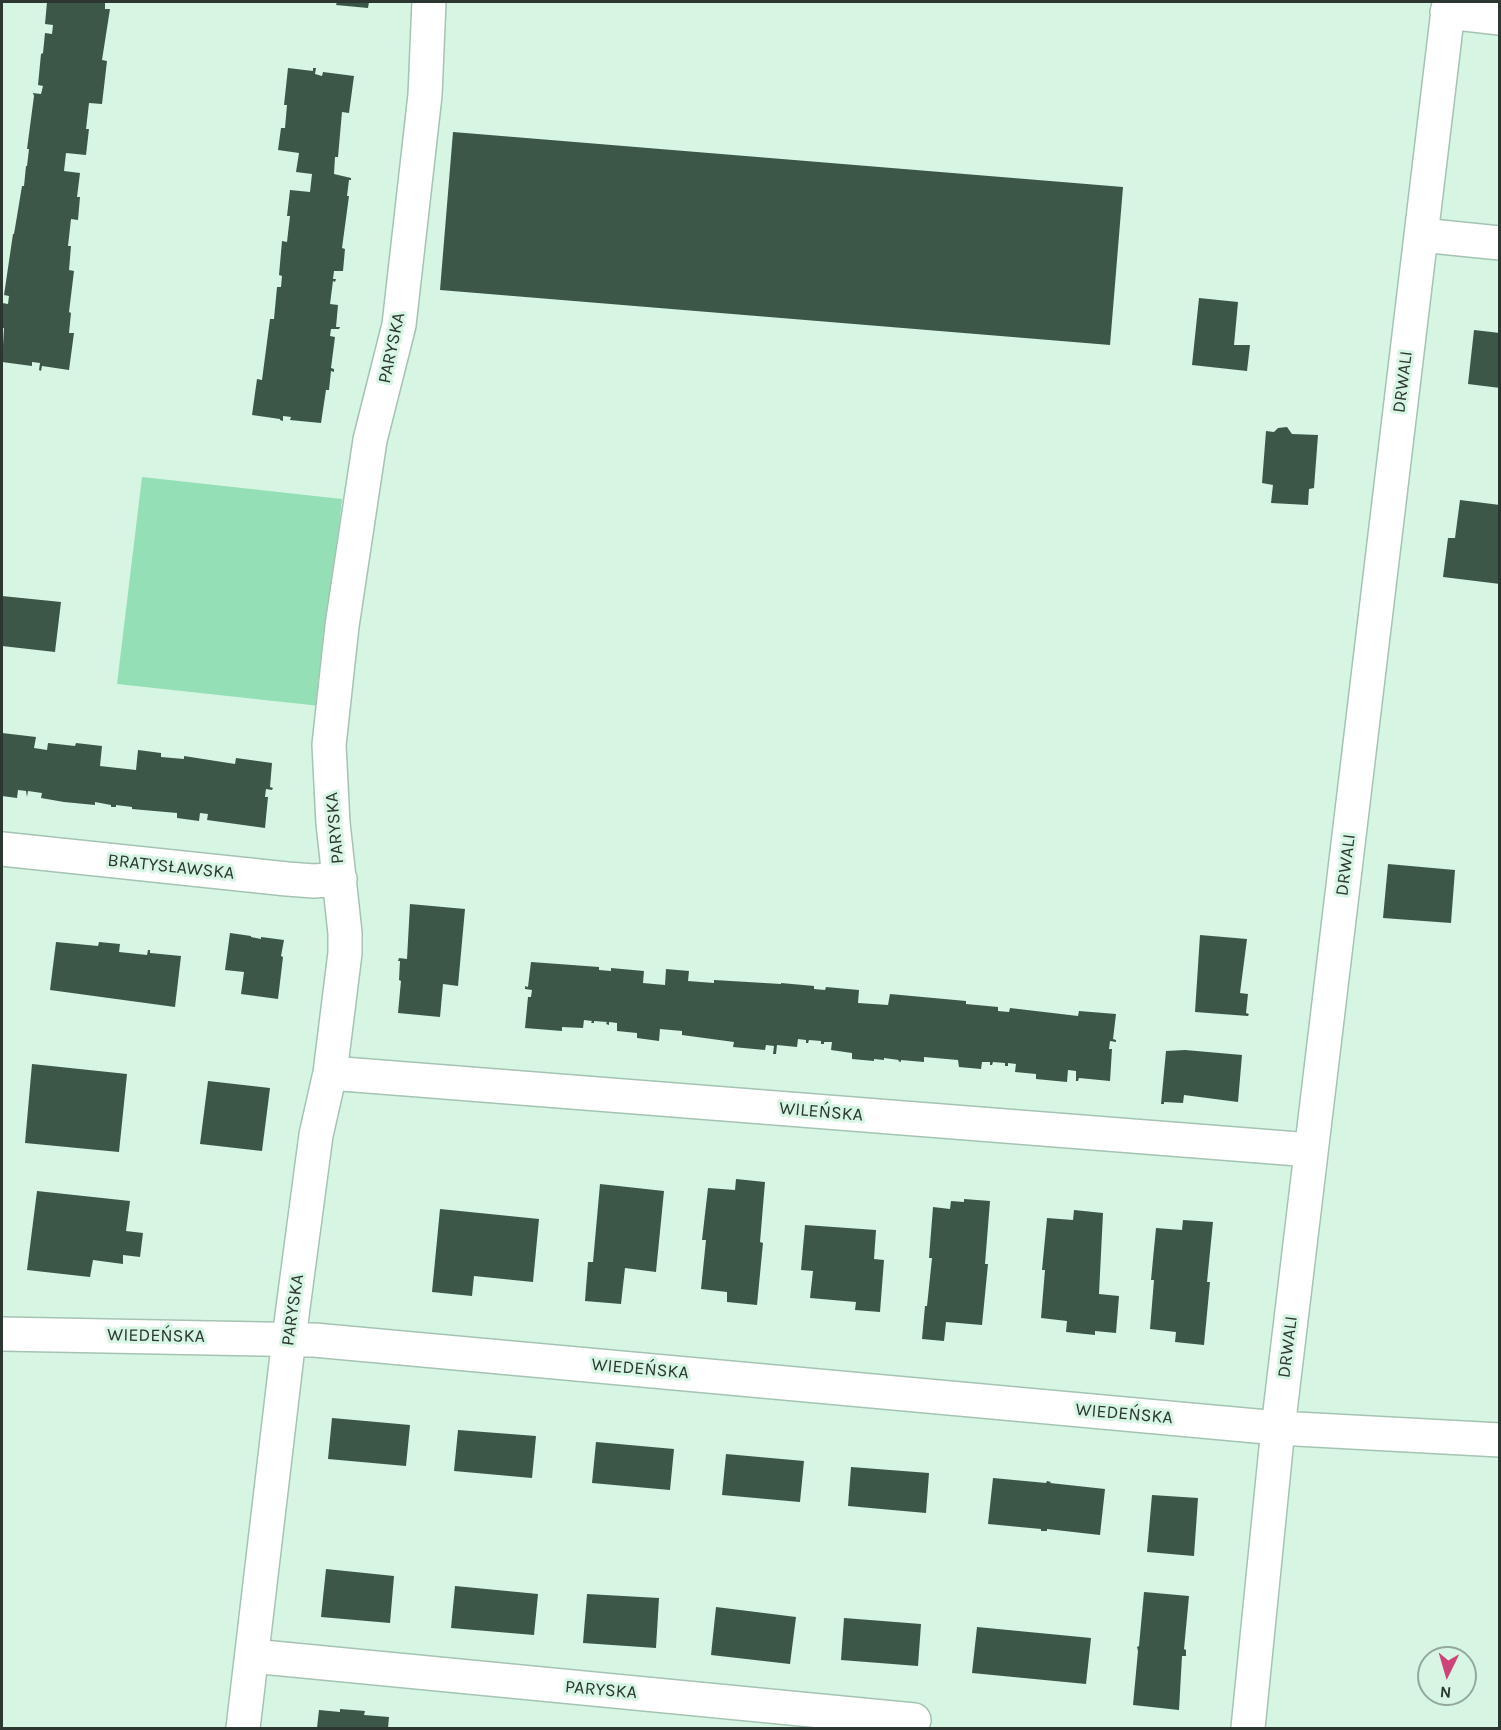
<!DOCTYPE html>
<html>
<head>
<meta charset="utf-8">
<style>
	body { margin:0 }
	#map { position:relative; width:1501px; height:1730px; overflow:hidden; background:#d7f5e3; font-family:Karla,sans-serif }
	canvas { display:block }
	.frame { position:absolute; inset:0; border:3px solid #2b3730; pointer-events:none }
	.north { position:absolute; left:1417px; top:1646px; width:60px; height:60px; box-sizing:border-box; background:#d7f5e3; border:2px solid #92a99b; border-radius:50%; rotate:185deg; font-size:16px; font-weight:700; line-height:24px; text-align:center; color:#2b3730 }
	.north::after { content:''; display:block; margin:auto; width:21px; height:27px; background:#ce4378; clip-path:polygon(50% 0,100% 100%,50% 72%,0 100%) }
</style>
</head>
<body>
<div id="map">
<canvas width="1501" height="1730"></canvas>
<div class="frame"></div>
<div class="north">N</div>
</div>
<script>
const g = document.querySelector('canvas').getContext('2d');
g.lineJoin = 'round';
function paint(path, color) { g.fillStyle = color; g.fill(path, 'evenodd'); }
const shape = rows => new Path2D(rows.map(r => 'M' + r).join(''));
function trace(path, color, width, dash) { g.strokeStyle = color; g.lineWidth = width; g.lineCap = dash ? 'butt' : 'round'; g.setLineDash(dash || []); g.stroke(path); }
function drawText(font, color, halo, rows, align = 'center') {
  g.font = font + ' Karla,sans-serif'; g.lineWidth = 6; g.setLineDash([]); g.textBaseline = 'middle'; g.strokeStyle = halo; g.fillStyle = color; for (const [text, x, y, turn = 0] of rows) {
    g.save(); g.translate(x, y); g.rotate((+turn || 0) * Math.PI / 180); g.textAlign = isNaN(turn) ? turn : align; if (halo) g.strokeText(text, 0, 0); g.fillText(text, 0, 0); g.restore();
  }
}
paint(shape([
	[142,477,342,499,320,706,117,684]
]), '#95dfb7');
paint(shape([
	[47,2,105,2,105,9,110,9,102,60,107,61,102,104,89,103,86,129,89,129,86,155,66,153,64,171,80,173,77,197,80,197,78,220,71,219,68,246,71,246,69,270,74,271,69,312,71,313,69,333,74,333,69,370,42,366,41,371,39,370,40,363,32,362,32,366,2,362,4,328,2,328,3,308,2,308,2,303,8,304,9,296,4,295,13,234,14,234,22,186,24,186,26,166,27,166,29,149,27,149,34,96,33,93,41,94,43,86,38,85,41,54,43,53,45,33,52,34,53,25,45,24],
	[337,2,369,2,368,8,336,5],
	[288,68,313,71,313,68,316,68,315,74,322,76,323,72,354,76,349,113,342,112,338,157,335,157,334,174,351,178,351,180,349,180,347,196,349,196,342,248,345,249,343,271,334,271,333,279,336,279,335,282,333,281,330,304,338,305,336,327,340,327,339,329,331,329,330,336,335,337,331,368,334,369,334,372,331,371,329,390,326,390,321,423,290,420,291,417,283,416,283,421,280,420,280,419,252,415,257,379,262,380,270,319,274,319,277,287,281,287,282,276,279,275,282,241,287,242,290,216,287,216,290,190,310,192,312,174,296,172,299,153,278,150,281,128,285,128,287,105,284,105],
	[453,132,1123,187,1110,345,440,290],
	[1199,298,1238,302,1234,345,1250,345,1247,371,1192,365],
	[1474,330,1500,333,1500,388,1468,384],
	[1287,427,1292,434,1318,435,1314,488,1309,489,1308,505,1271,503,1273,485,1262,483,1266,431,1274,432,1278,428],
	[1460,500,1500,505,1500,584,1443,577,1448,538,1455,538],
	[2,596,61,602,55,652,2,646],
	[2,733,36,737,34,748,47,750,48,743,75,746,76,743,102,746,100,766,136,770,138,750,161,753,161,757,184,759,184,756,235,764,236,758,272,763,270,787,273,788,272,790,266,789,265,797,268,797,265,828,207,820,208,814,200,813,199,821,177,818,177,813,132,809,132,807,116,805,116,807,111,807,111,805,95,802,95,805,64,802,41,798,42,793,28,791,27,797,26,791,18,790,17,798,2,796],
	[1388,864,1455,870,1451,923,1383,918],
	[410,904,465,909,458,986,443,984,440,1017,398,1013,401,981,399,980,400,961,398,961,399,958,407,959],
	[230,933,251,936,251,937,261,939,261,937,284,940,281,956,283,957,278,999,241,994,244,972,225,970],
	[1200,935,1247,939,1240,993,1248,994,1246,1013,1249,1014,1248,1016,1195,1012],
	[56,942,98,946,99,942,120,944,119,952,147,955,148,950,150,950,150,953,181,956,175,1007,50,990],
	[531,962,599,967,599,970,611,971,611,968,644,971,643,983,665,985,666,969,689,971,688,981,714,983,714,980,781,984,781,983,814,986,814,989,825,990,826,987,859,990,858,1003,888,1005,890,994,966,1001,966,1004,998,1007,998,1011,1009,1012,1010,1008,1078,1016,1079,1011,1116,1014,1113,1039,1116,1040,1116,1042,1110,1041,1109,1049,1112,1049,1110,1081,1079,1078,1078,1081,1076,1081,1076,1071,1068,1070,1067,1082,1036,1079,1036,1074,1015,1072,1016,1064,1008,1063,1008,1066,1005,1066,1005,1063,993,1062,992,1065,990,1065,990,1062,982,1062,981,1069,959,1067,958,1060,924,1057,924,1062,901,1060,901,1062,898,1061,899,1060,884,1058,884,1060,874,1059,874,1061,852,1059,852,1053,831,1050,832,1042,824,1042,824,1044,821,1044,821,1041,809,1040,808,1043,806,1043,806,1040,798,1039,797,1047,777,1045,776,1054,773,1054,774,1046,766,1045,765,1050,733,1047,734,1042,682,1035,682,1031,660,1029,659,1041,637,1038,637,1033,617,1031,617,1023,609,1022,609,1025,606,1024,607,1022,594,1021,594,1023,591,1023,592,1021,584,1020,583,1028,562,1027,562,1031,525,1028,528,997,531,997,532,990,525,989,525,986,528,987],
	[1185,1050,1242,1055,1238,1102,1184,1095,1183,1103,1164,1102,1164,1104,1161,1104,1166,1051],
	[32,1064,127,1074,119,1152,25,1143],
	[208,1081,270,1088,262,1151,200,1144],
	[736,1179,765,1182,760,1242,763,1243,757,1305,727,1302,727,1292,701,1289,706,1240,702,1240,708,1188,735,1190],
	[600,1184,664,1191,656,1272,625,1268,621,1304,585,1301,588,1262,593,1262],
	[37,1191,130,1201,126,1231,143,1233,140,1257,123,1255,123,1264,93,1260,90,1277,27,1270],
	[964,1199,990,1201,985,1264,988,1264,982,1325,946,1322,944,1341,922,1339,925,1306,927,1306,932,1258,929,1258,933,1207,950,1209,951,1201,964,1202],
	[440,1209,539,1219,533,1282,474,1276,472,1296,432,1292],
	[1074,1210,1103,1213,1099,1294,1119,1296,1116,1333,1095,1331,1095,1335,1066,1332,1067,1321,1041,1318,1045,1270,1042,1270,1047,1218,1073,1220],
	[1183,1220,1213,1222,1207,1282,1210,1282,1204,1345,1175,1342,1176,1332,1150,1329,1154,1280,1151,1280,1156,1228,1182,1230],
	[805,1225,876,1230,874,1259,884,1260,880,1312,855,1310,856,1302,810,1298,813,1271,801,1270],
	[332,1418,410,1425,406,1466,328,1459],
	[458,1430,536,1436,532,1478,454,1471],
	[596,1442,674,1449,670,1490,592,1483],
	[726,1454,804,1461,800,1502,722,1495],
	[851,1467,929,1473,926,1513,848,1506],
	[993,1478,1046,1483,1047,1481,1051,1482,1050,1483,1105,1489,1100,1535,1047,1529,1047,1531,1041,1531,1041,1529,988,1524],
	[1152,1495,1198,1498,1194,1556,1147,1552],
	[326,1569,394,1576,390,1623,321,1617],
	[455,1586,538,1594,534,1635,451,1628],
	[1144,1592,1189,1596,1184,1649,1186,1650,1186,1656,1182,1656,1179,1710,1133,1705,1138,1651,1137,1647,1139,1646],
	[587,1594,659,1598,656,1648,583,1643],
	[716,1607,796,1617,790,1664,711,1655],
	[844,1618,921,1624,918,1666,841,1660],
	[977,1627,1091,1638,1086,1684,972,1673],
	[340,1709,365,1711,364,1715,389,1717,388,1728,317,1728,319,1710,340,1712]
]), '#3c5748');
const minor = shape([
	[1447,12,1500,18],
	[1421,235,1500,243],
	[2,849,287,879,314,881,340,879],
	[330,1073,1311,1150],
	[2,1334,314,1340,1278,1428,1500,1440],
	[252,1656,914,1720],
	[243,1728,289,1338,316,1135,330,1073,345,953,345,933,333,823,329,745,342,626,370,440,399,325,425,95,429,2],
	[1248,1728,1278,1428,1449,2]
]);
trace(minor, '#a5c3b2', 36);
trace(minor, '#fff', 33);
drawText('18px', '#2b3730', '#d7f5e3', [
	["PARYSKA",392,348,-78],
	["DRWALI",1403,382,-83],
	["PARYSKA",335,828,-95],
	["DRWALI",1346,865,-83],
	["BRATYSŁAWSKA",171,867,6],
	["WILEŃSKA",821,1112,5],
	["PARYSKA",293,1310,-82],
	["WIEDEŃSKA",156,1336,1],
	["DRWALI",1288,1347,-83],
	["WIEDEŃSKA",640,1369,5],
	["WIEDEŃSKA",1124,1414,5],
	["PARYSKA",601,1690,5]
]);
</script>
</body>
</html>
